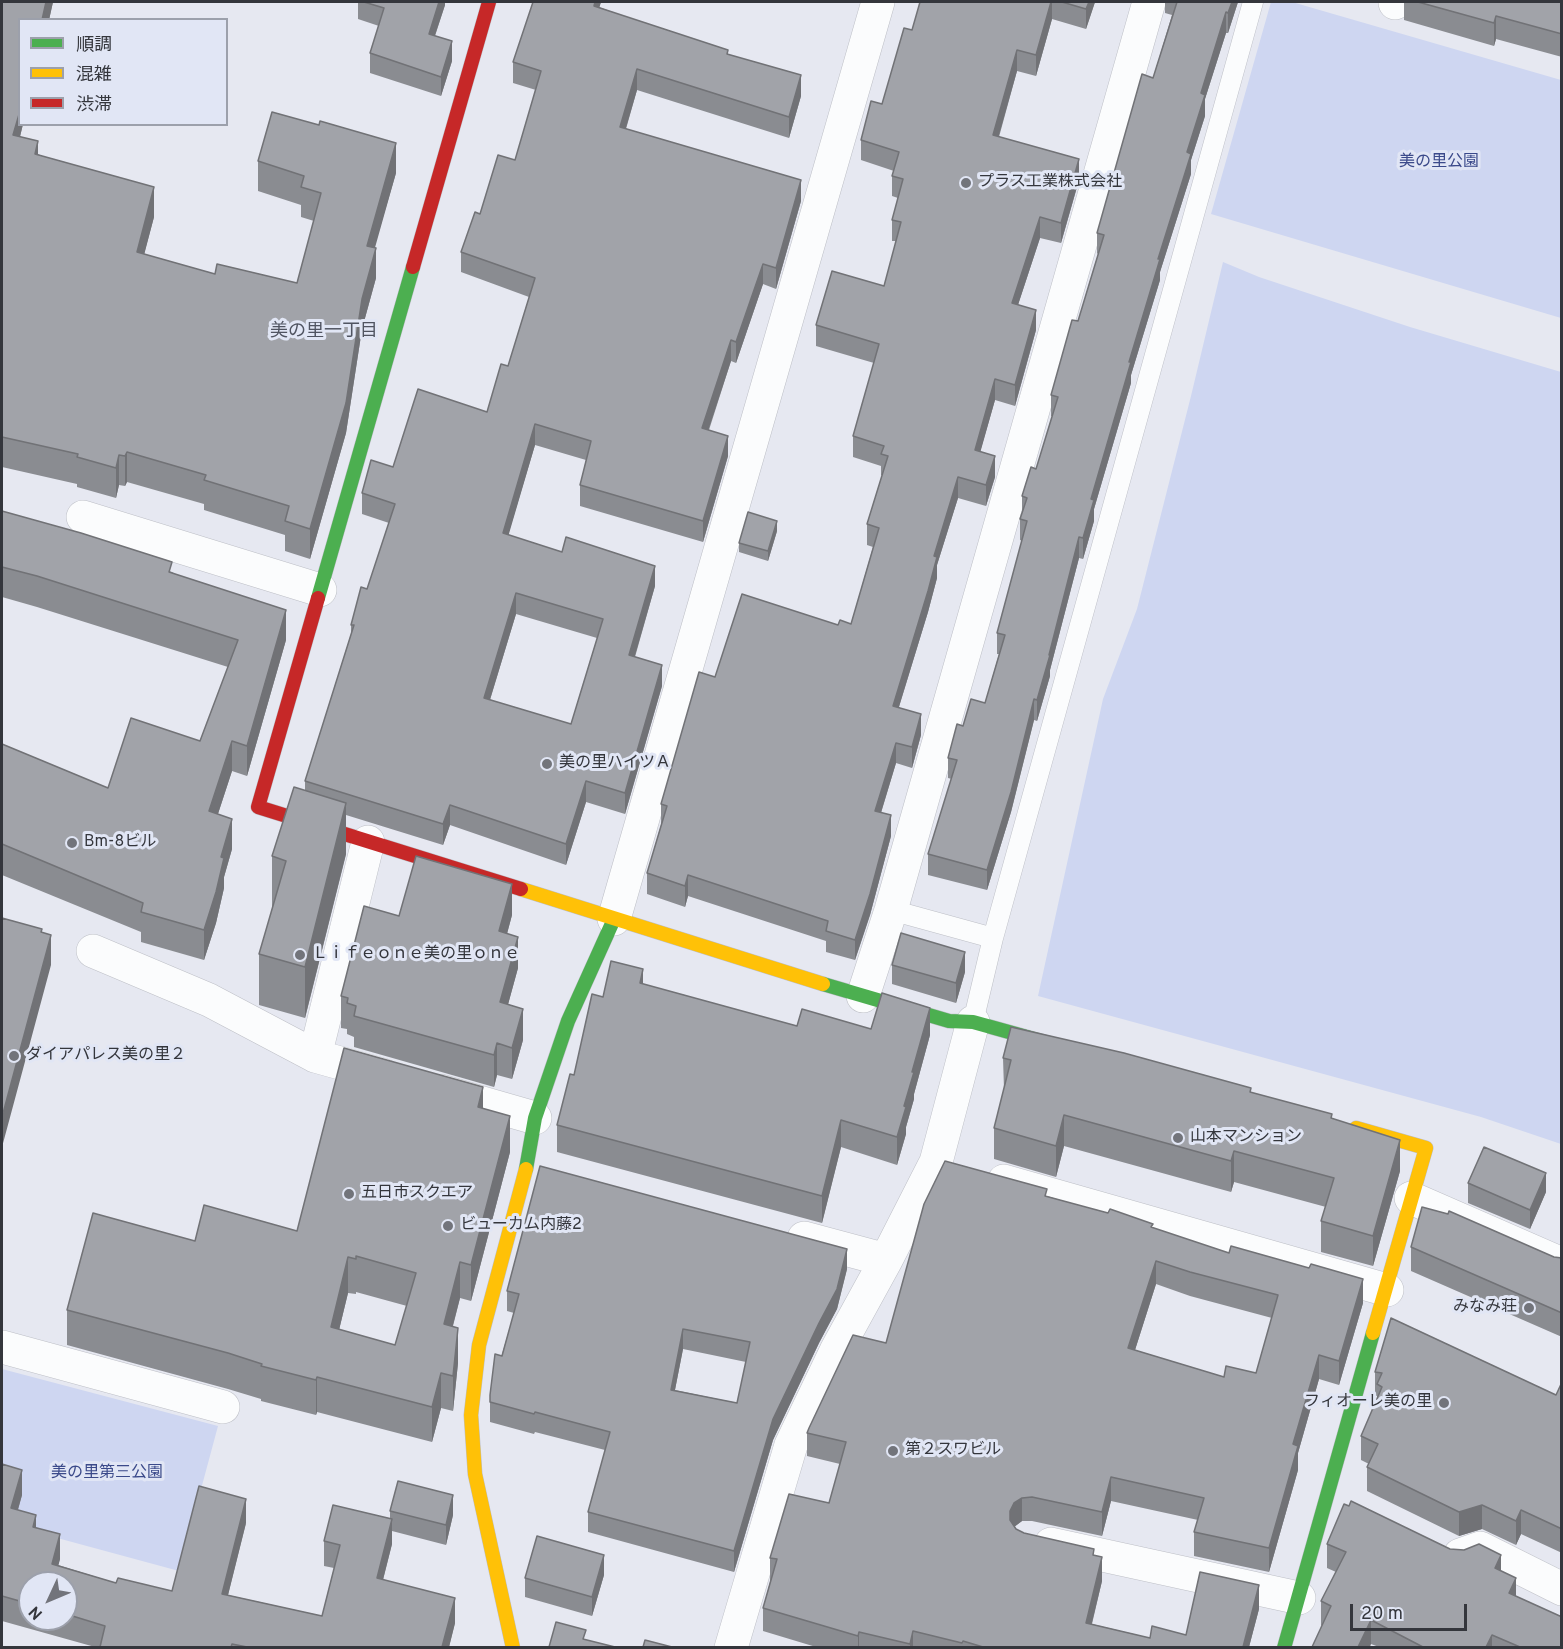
<!DOCTYPE html>
<html>
<head>
<meta charset="utf-8">
<style>
	body { margin:0 }
	#map { position:relative; width:1563px; height:1649px; overflow:hidden; background:#e6e8f1; font-family:Overpass,"Noto Sans JP",sans-serif }
	canvas { display:block }
	.frame { position:absolute; inset:0; border:3px solid #34363c; pointer-events:none }
	.legend { position:absolute; left:18px; top:18px; width:210px; height:108px; box-sizing:border-box; background:#e1e6f5; border:2px solid #9ca0ab; margin:0; padding:8px 10px; list-style:none; font-size:18px; color:#34363c }
	.legend li { display:flex; align-items:center; gap:12px; height:30px }
	.legend b { width:30px; border:2px solid #9ca0ab }
	.north { position:absolute; left:18px; top:1571px; width:60px; height:60px; box-sizing:border-box; background:#e1e6f5; border:2px solid #9ca0ab; border-radius:50%; rotate:226deg; font-size:16px; font-weight:700; line-height:24px; text-align:center; color:#34363c }
	.north::after { content:''; display:block; margin:auto; width:21px; height:27px; background:#72747b; clip-path:polygon(50% 0,100% 100%,50% 72%,0 100%) }
	.scale { position:absolute; left:1350px; top:1604px; width:117px; height:27px; box-sizing:border-box; border:3px solid #34363c; border-top:0; padding-left:8px; font-size:18px; line-height:21px; white-space:nowrap; color:#34363c; -webkit-text-stroke:4px #e1e6f5; paint-order:stroke }
</style>
</head>
<body>
<div id="map">
<canvas width="1563" height="1649"></canvas>
<div class="frame"></div>
<ul class="legend">
<li><b style="height:8px;background:#4caf50"></b>順調</li>
<li><b style="height:8px;background:#ffc107"></b>混雑</li>
<li><b style="height:8px;background:#c62828"></b>渋滞</li>
</ul>
<div class="north">N</div>
<div class="scale">20 m</div>
</div>
<script>
const g = document.querySelector('canvas').getContext('2d');
g.lineJoin = 'round';
function paint(path, color) { g.fillStyle = color; g.fill(path, 'evenodd'); }
const shape = rows => new Path2D(rows.map(r => 'M' + r).join(''));
function trace(path, color, width, dash) { g.strokeStyle = color; g.lineWidth = width; g.lineCap = dash ? 'butt' : 'round'; g.setLineDash(dash || []); g.stroke(path); }
function drawText(font, color, halo, rows, align = 'center') {
  g.font = font + ' Overpass,"Noto Sans JP",sans-serif'; g.lineWidth = 6; g.setLineDash([]); g.textBaseline = 'middle'; g.strokeStyle = halo; g.fillStyle = color; for (const [text, x, y, turn = 0] of rows) {
    g.save(); g.translate(x, y); g.rotate((+turn || 0) * Math.PI / 180); g.textAlign = isNaN(turn) ? turn : align; if (halo) g.strokeText(text, 0, 0); g.fillText(text, 0, 0); g.restore();
  }
}
paint(shape([
	[1271,2,1292,2,1561,80,1561,318,1211,214],
	[1223,262,1259,277,1410,327,1561,372,1561,1144,1481,1117,1038,996,1103,699,1137,609,1191,396],
	[2,1369,218,1426,179,1571,2,1523]
]), '#ced6f1');
const lane = shape([
	[891,910,993,938],
	[973,1022,993,938,1253,2]
]);
const street = shape([
	[1395,3,1395,2],
	[83,517,320,590],
	[614,919,878,2],
	[93,951,209,1000,315,1056,383,1075],
	[863,996,891,910,1149,2],
	[315,1056,368,842],
	[441,1091,535,1118],
	[1004,1181,1387,1290],
	[1411,1198,1562,1264],
	[804,1238,886,1260],
	[2,1347,223,1407],
	[1051,1544,1299,1598],
	[1460,1555,1480,1548,1562,1589],
	[731,1648,791,1445,836,1351,886,1260,936,1162,973,1022]
]);
const fast = shape([
	[318,598,413,267],
	[823,984,949,1021,973,1022,1052,1044],
	[526,1169,535,1118,568,1021,614,919],
	[1284,1648,1373,1333]
]);
const slow = shape([
	[521,889,823,984],
	[1356,1128,1426,1148,1373,1333],
	[513,1648,475,1474,471,1415,479,1345,526,1169]
]);
const jam = shape([
	[413,267,489,2],
	[318,598,258,807,521,889]
]);
trace(lane, '#bdbfc6', 21);
trace(street, '#bdbfc6', 34);
trace(fast, '#bdbfc6', 15);
trace(slow, '#bdbfc6', 15);
trace(jam, '#bdbfc6', 15);
trace(lane, '#fbfcfd', 20);
trace(street, '#fbfcfd', 33);
trace(fast, '#4caf50', 14);
trace(slow, '#ffc107', 14);
trace(jam, '#c62828', 14);
paint(shape([
	[2,2,53,2,49,20,20,20,20,124,23,124,20,137,38,154,154,217,144,254,215,274,297,283,314,221,301,217,301,205,258,191,258,161,396,173,374,248,376,278,362,329,346,433,310,559,285,551,285,535,204,510,204,504,127,482,125,486,119,485,116,498,77,487,77,484,2,467],
	[358,2,445,2,445,5,435,36,452,61,441,96,370,73,370,53,379,26,358,19],
	[533,2,601,2,599,7,728,55,801,96,789,138,637,90,626,129,801,201,776,289,763,284,736,363,731,361,709,430,728,456,703,542,580,506,580,485,586,460,535,445,508,535,655,586,635,657,662,686,625,814,586,802,566,865,450,825,443,845,346,815,346,854,305,1018,259,1005,259,954,273,907,272,907,272,856,305,791,305,781,351,634,351,625,367,589,389,523,362,514,362,493,393,467,487,412,508,366,529,297,461,272,461,252,480,214,515,160,536,90,513,83,513,62],
	[516,614,597,638,571,724,490,700],
	[920,2,1095,2,1086,29,1052,19,1036,76,1017,71,999,137,1079,180,1061,243,1040,238,1018,305,1036,330,1015,406,995,400,980,452,995,477,986,506,958,498,937,565,937,578,928,612,899,707,921,735,912,768,896,763,881,813,891,836,870,915,855,960,826,952,826,941,688,896,685,907,647,894,647,873,661,825,661,804,715,677,838,625,851,624,873,547,867,545,867,524,882,475,881,475,881,466,853,457,853,436,874,363,816,346,816,325,884,286,896,241,892,241,892,220,898,198,892,196,892,176,894,171,861,160,861,140,882,104,912,30],
	[1165,2,1238,2,1228,33,1226,33,1205,99,1205,116,1191,160,1191,174,1160,272,1160,280,1131,375,1131,383,1094,509,1094,521,1083,559,1079,558,1050,670,1050,676,1037,721,1034,720,1011,812,987,890,928,875,928,854,952,779,948,778,948,758,963,726,985,703,999,654,997,654,997,633,1022,541,1020,540,1020,519,1022,513,1022,496,1036,469,1052,416,1051,416,1051,395,1078,321,1098,254,1097,253,1097,233,1153,78,1172,15,1165,13],
	[1404,2,1562,2,1562,57,1496,39,1494,46,1404,20],
	[2,511,172,572,286,640,247,776,232,771,218,814,232,849,224,877,224,888,216,923,204,960,141,942,141,932,2,875,2,744,108,788,200,741,228,667,37,607,2,597],
	[777,531,768,561,739,552,739,543],
	[512,915,507,934,518,968,508,1004,523,1040,512,1079,497,1075,494,1087,354,1047,354,1037,347,1034,347,1029,341,1028,341,996,399,916],
	[892,965,965,972,956,1003,892,984],
	[643,984,797,1026,871,1029,930,1035,914,1094,914,1099,906,1127,906,1134,897,1165,841,1147,822,1223,557,1152,557,1125,603,997],
	[1003,1058,1251,1093,1332,1119,1400,1171,1373,1266,1321,1252,1321,1221,1326,1207,1234,1182,1231,1192,1064,1146,1056,1177,994,1159,994,1128,1004,1089],
	[483,1109,510,1152,471,1301,460,1298,453,1326,458,1363,453,1411,441,1408,432,1442,317,1412,316,1415,261,1401,261,1399,228,1389,67,1345,67,1310,195,1241,297,1231],
	[356,1292,407,1306,395,1345,339,1330,348,1293,356,1294],
	[1468,1183,1546,1192,1530,1229,1468,1203],
	[1047,1196,1153,1228,1363,1303,1339,1385,1319,1379,1298,1453,1298,1470,1269,1572,1194,1556,1194,1532,1198,1520,1111,1501,1102,1536,1032,1521,1022,1521,1014,1527,1016,1529,1024,1533,1094,1555,1102,1581,1092,1624,1150,1638,1186,1635,1259,1609,1249,1647,816,1647,763,1631,763,1608,770,1582,770,1558,829,1503,840,1464,807,1456,807,1433,886,1343],
	[1156,1284,1190,1296,1272,1318,1256,1373,1224,1377,1135,1350],
	[1411,1247,1562,1258,1562,1337,1411,1271],
	[847,1269,837,1309,819,1343,773,1440,734,1572,588,1532,588,1512,605,1450,535,1432,534,1434,490,1422,490,1395,514,1313,507,1311,507,1291],
	[683,1349,746,1362,737,1403,675,1390],
	[1375,1372,1556,1395,1562,1382,1562,1553,1521,1534,1516,1545,1482,1529,1459,1536,1367,1491,1367,1467,1369,1464,1361,1460,1361,1436,1377,1400,1377,1396,1375,1395],
	[2,1464,22,1495,18,1510,36,1528,60,1559,58,1565,116,1583,172,1591,246,1523,228,1595,322,1616,334,1568,324,1566,324,1541,390,1518,390,1511,453,1515,446,1545,392,1531,392,1544,383,1580,455,1623,449,1647,95,1647,2,1621],
	[30,1583,66,1583,66,1619,30,1619],
	[1327,1544,1450,1549,1501,1571,1516,1596,1562,1647,1379,1647,1371,1644,1322,1626,1321,1625,1321,1601,1336,1572,1327,1568],
	[604,1575,592,1616,525,1597,525,1578]
]), '#8a8c91');
paint(shape([
	[46,2,53,2,49,20,42,20],
	[439,2,445,2,445,5,429,53,429,34],
	[595,2,601,2,594,26,594,6],
	[1051,2,1052,2,1052,19,1036,76,1036,55],
	[1089,2,1095,2,1086,29,1086,9],
	[1232,2,1238,2,1228,33,1228,13],
	[1226,12,1226,33,1205,99,1205,116,1191,160,1191,174,1160,272,1160,280,1131,375,1131,383,1094,509,1094,521,1083,559,1083,538,1091,499,1187,152,1201,93],
	[1496,16,1496,39,1494,46,1494,23],
	[452,41,452,61,441,96,441,77],
	[1017,50,1017,71,993,156,993,135],
	[637,69,637,90,620,148,620,127],
	[801,75,801,96,789,138,789,117],
	[20,111,20,124,23,124,13,165,13,135],
	[38,141,38,171,35,154],
	[396,143,396,173,367,276,367,246],
	[1079,159,1079,180,1061,243,1061,223],
	[801,180,801,201,776,289,776,268],
	[154,187,154,217,137,282,137,252],
	[1040,217,1040,238,1012,323,1012,303],
	[376,248,376,278,362,329,346,433,310,559,310,529,362,299],
	[763,264,763,284,736,363,736,342],
	[1036,310,1036,330,1015,406,1015,385],
	[731,340,731,361,702,449,702,428],
	[995,379,995,400,975,471,975,450],
	[535,424,535,445,503,554,503,533],
	[728,436,728,456,703,542,703,521],
	[127,452,127,482,125,486,125,456],
	[119,455,119,485,116,498,116,468],
	[995,456,995,477,986,506,986,485],
	[958,477,958,498,937,565,937,578,928,612,893,726,893,706,934,556],
	[777,521,777,531,768,561,768,551],
	[1079,537,1079,558,1050,670,1050,676,1037,721,1037,700],
	[655,566,655,586,629,676,629,655],
	[516,593,516,614,484,719,484,698],
	[286,610,286,640,247,776,247,746],
	[662,665,662,686,625,814,625,793],
	[1034,699,1034,720,1011,812,987,890,987,870],
	[921,714,921,735,912,768,912,747],
	[232,741,232,771,209,841,209,811],
	[896,743,896,763,875,832,875,811],
	[586,781,586,802,566,865,566,844],
	[346,803,346,854,305,1018,305,967],
	[450,805,450,825,443,845,443,824],
	[891,815,891,836,870,915,855,960,855,940],
	[232,819,232,849,224,877,224,888,216,923,204,960,204,930,221,857],
	[688,875,688,896,685,907,685,886],
	[512,884,512,915,499,963,499,931],
	[51,935,51,965,2,1147,2,1117],
	[518,937,518,968,500,1034,500,1002],
	[965,952,965,972,956,1003,956,983],
	[643,969,643,996,640,983],
	[930,1008,930,1035,914,1094,914,1099,906,1127,906,1134,897,1165,897,1137,912,1072],
	[523,1009,523,1040,512,1079,512,1048],
	[497,1043,497,1075,494,1087,494,1055],
	[483,1087,483,1123,478,1107],
	[1064,1115,1064,1146,1056,1177,1056,1146],
	[510,1116,510,1152,471,1301,471,1265],
	[841,1120,841,1147,822,1223,822,1196],
	[1400,1140,1400,1171,1373,1266,1373,1236],
	[1234,1151,1234,1182,1231,1192,1231,1161],
	[1546,1173,1546,1192,1530,1229,1530,1210],
	[847,1249,847,1269,837,1309,819,1343,773,1440,734,1572,734,1551,773,1419],
	[348,1257,348,1293,331,1363,331,1327],
	[1156,1261,1156,1284,1128,1372,1128,1348],
	[460,1262,460,1298,444,1359,444,1324],
	[1363,1279,1363,1303,1339,1385,1339,1361],
	[458,1328,458,1363,453,1411,453,1376],
	[683,1329,683,1349,671,1410,671,1390],
	[1319,1355,1319,1379,1298,1453,1298,1470,1269,1572,1269,1548,1293,1444],
	[441,1373,441,1408,432,1442,432,1407],
	[317,1377,317,1412,316,1415,316,1380],
	[22,1470,22,1495,11,1533,11,1508],
	[1111,1477,1111,1501,1102,1536,1102,1512],
	[453,1495,453,1515,446,1545,446,1525],
	[1022,1498,1022,1521,1014,1527,1010,1534,1010,1511,1014,1503],
	[246,1499,246,1523,222,1619,222,1594],
	[1482,1505,1482,1529,1459,1536,1459,1512],
	[1521,1510,1521,1534,1516,1545,1516,1521],
	[36,1515,36,1539,33,1527],
	[392,1519,392,1544,377,1603,377,1578],
	[60,1534,60,1559,54,1583,52,1564],
	[604,1555,604,1575,592,1616,592,1597],
	[1501,1555,1501,1579,1495,1568],
	[1102,1557,1102,1581,1086,1647,1086,1623],
	[1516,1578,1516,1602,1509,1593],
	[1259,1585,1259,1609,1249,1647,1243,1647],
	[455,1598,455,1623,449,1647,442,1647],
	[1371,1620,1371,1644,1370,1647,1358,1647],
	[913,1631,913,1647,910,1647,910,1644],
	[859,1632,859,1647,858,1647,858,1636],
	[1492,1635,1492,1647,1486,1647]
]), '#717276');
const building = shape([
	[2,2,46,2,42,20,20,20,20,111,13,135,38,141,35,154,154,187,137,252,215,274,217,264,297,283,321,193,301,187,304,176,258,161,272,112,319,125,320,121,396,143,367,246,376,248,362,299,346,403,310,529,285,521,289,506,204,480,206,475,127,452,125,456,119,455,116,468,77,457,78,454,2,437,2,2],
	[364,2,439,2,429,34,452,41,441,77,370,53,384,8,364,2],
	[533,2,595,2,594,6,728,50,727,54,801,75,789,117,637,69,620,127,801,180,776,268,763,264,736,342,731,340,702,428,728,436,703,521,580,485,591,441,535,424,503,533,562,552,566,537,655,566,629,655,662,665,625,793,586,781,566,844,450,805,443,824,305,781,354,625,351,625,361,587,367,589,395,504,362,493,371,460,393,467,418,389,487,412,501,364,508,366,535,278,461,252,475,212,480,214,498,155,515,160,541,71,513,62,533,2],
	[516,593,603,619,571,724,484,698,516,593],
	[920,2,1051,2,1036,55,1017,50,993,135,1079,159,1061,223,1040,217,1012,303,1036,310,1015,385,995,379,975,450,995,456,986,485,958,477,934,556,937,557,928,591,893,706,921,714,912,747,896,743,875,811,891,815,870,894,855,940,826,931,828,921,688,875,685,886,647,873,667,806,661,804,699,672,715,677,742,594,838,625,840,620,851,624,879,528,867,524,888,456,881,454,884,446,853,436,879,344,816,325,832,271,884,286,901,222,892,220,903,179,892,176,899,152,861,140,871,101,882,104,904,28,912,30,920,2],
	[1062,2,1089,2,1086,9,1062,2],
	[1177,2,1232,2,1228,13,1226,12,1201,93,1205,95,1187,152,1191,154,1158,259,1160,259,1129,362,1131,362,1091,499,1094,500,1083,538,1079,537,1049,655,1050,655,1037,700,1034,699,1011,792,987,870,928,854,957,760,948,758,957,724,963,726,971,699,985,703,1005,635,997,633,1027,521,1020,519,1027,498,1022,496,1031,467,1036,469,1058,397,1051,395,1072,320,1078,321,1104,235,1097,233,1142,74,1153,78,1177,2],
	[1418,2,1562,2,1562,34,1496,16,1494,23,1418,2],
	[2,511,81,533,172,562,169,572,286,610,247,746,232,741,209,811,232,819,221,857,224,858,216,892,204,930,141,912,143,903,2,844,2,744,108,788,131,718,200,741,238,640,37,576,2,567,2,511],
	[748,512,777,521,768,551,739,543,748,512],
	[294,787,346,803,305,967,259,954,286,861,272,856,294,787],
	[416,856,512,884,499,931,518,937,500,1002,523,1009,512,1048,497,1043,494,1055,354,1016,356,1006,347,1003,348,998,341,996,364,906,399,916,416,856],
	[2,918,42,929,41,932,51,935,2,1117,2,918],
	[901,933,965,952,956,983,892,965,901,933],
	[611,961,643,969,640,983,797,1026,802,1009,871,1029,882,993,930,1008,912,1072,914,1072,904,1106,906,1107,897,1137,841,1120,822,1196,557,1125,570,1074,574,1075,592,994,603,997,611,961],
	[1011,1027,1124,1053,1251,1088,1250,1092,1332,1114,1331,1118,1400,1140,1373,1236,1321,1221,1334,1178,1234,1151,1231,1161,1064,1115,1056,1146,994,1128,1011,1060,1003,1058,1011,1027],
	[344,1048,483,1087,478,1107,510,1116,471,1265,460,1262,444,1324,458,1328,453,1376,441,1373,432,1407,317,1377,316,1380,261,1366,262,1364,228,1353,67,1310,93,1213,195,1241,204,1205,297,1231,344,1048],
	[356,1256,416,1273,395,1345,331,1327,348,1257,356,1259,356,1256],
	[1484,1147,1546,1173,1530,1210,1468,1183,1484,1147],
	[945,1161,1047,1189,1045,1196,1108,1213,1110,1209,1153,1224,1151,1227,1229,1253,1231,1246,1309,1268,1311,1264,1363,1279,1339,1361,1319,1355,1293,1444,1298,1446,1269,1548,1194,1532,1204,1498,1111,1477,1102,1512,1032,1497,1022,1498,1014,1503,1010,1511,1010,1520,1016,1529,1024,1533,1094,1549,1093,1555,1102,1557,1086,1623,1150,1638,1152,1626,1186,1635,1200,1572,1259,1585,1243,1647,983,1647,963,1641,962,1643,913,1631,910,1644,859,1632,858,1636,763,1608,777,1559,770,1558,789,1494,829,1503,846,1442,807,1433,809,1428,853,1335,886,1343,924,1204,945,1161],
	[1156,1261,1190,1272,1278,1295,1256,1373,1226,1366,1224,1377,1128,1348,1156,1261],
	[540,1166,847,1249,837,1289,819,1323,773,1419,734,1551,588,1512,610,1432,535,1412,534,1414,490,1402,490,1395,495,1354,502,1356,519,1294,507,1291,540,1166],
	[683,1329,750,1342,737,1403,671,1390,683,1329],
	[1422,1207,1448,1214,1449,1211,1554,1257,1562,1258,1562,1313,1411,1247,1422,1207],
	[1391,1318,1556,1395,1562,1382,1562,1529,1521,1510,1516,1521,1482,1505,1459,1512,1367,1467,1378,1444,1361,1436,1382,1387,1377,1384,1382,1373,1375,1372,1391,1318],
	[2,1464,22,1470,11,1508,36,1515,33,1527,60,1534,52,1564,116,1583,118,1578,172,1591,199,1486,246,1499,222,1594,322,1616,340,1545,324,1541,333,1505,392,1519,377,1578,455,1598,442,1647,247,1647,232,1644,231,1647,100,1647,105,1626,66,1614,66,1583,30,1583,30,1604,2,1596,2,1464],
	[398,1481,453,1495,446,1525,390,1511,398,1481],
	[1351,1501,1450,1549,1464,1550,1479,1544,1501,1555,1495,1568,1516,1578,1509,1593,1562,1617,1562,1647,1520,1647,1492,1635,1486,1647,1423,1647,1371,1620,1358,1647,1312,1647,1331,1606,1321,1601,1346,1552,1327,1544,1344,1504,1349,1506,1351,1501],
	[537,1536,604,1555,592,1597,525,1578,537,1536],
	[556,1622,586,1630,583,1639,615,1647,549,1647,556,1622],
	[645,1640,672,1647,643,1647,645,1640]
]);
paint(building, '#a1a3a9');
trace(building, '#717276', 1.5);
for (const [x, y, r, color] of [
	[966,183,6,"#72747b"],
	[547,764,6,"#72747b"],
	[72,843,6,"#72747b"],
	[300,955,6,"#72747b"],
	[14,1056,6,"#72747b"],
	[1178,1138,6,"#72747b"],
	[349,1194,6,"#72747b"],
	[448,1226,6,"#72747b"],
	[1529,1308,6,"#72747b"],
	[1444,1403,6,"#72747b"],
	[893,1451,6,"#72747b"]
]) { const dot = new Path2D(); dot.arc(x, y, r, 0, 2 * Math.PI); g.fillStyle = color; g.fill(dot); trace(dot, '#e1e6f5', 2); }
drawText('16px', '#3b4a8a', '#e1e6f5', [
	["美の里公園",1439,163],
	["美の里第三公園",107,1474]
]);
drawText('16px', '#34363c', '#e1e6f5', [
	["プラス工業株式会社",978,183],
	["美の里ハイツＡ",559,764],
	["Bm-8ビル",84,843],
	["Ｌｉｆｅｏｎｅ美の里ｏｎｅ",312,955],
	["ダイアパレス美の里２",26,1056],
	["山本マンション",1190,1138],
	["五日市スクエア",361,1194],
	["ビューカム内藤2",460,1226],
	["みなみ荘",1517,1308,"right"],
	["フィオーレ美の里",1432,1403,"right"],
	["第２スワビル",905,1451]
], 'left');
drawText('18px', '#505461', '#e1e6f5', [
	["美の里一丁目",324,332]
]);
</script>
</body>
</html>
